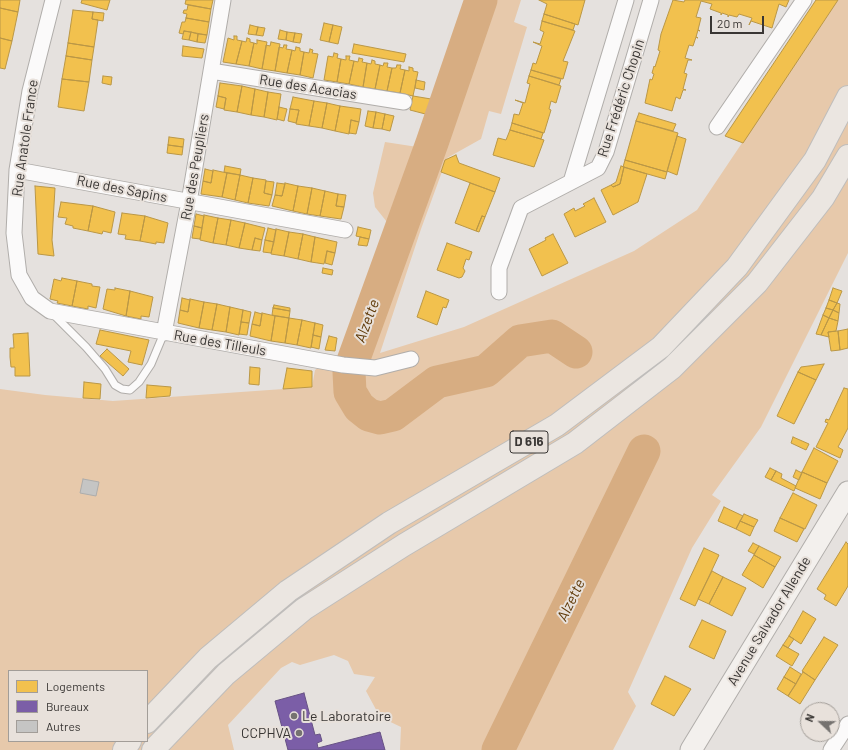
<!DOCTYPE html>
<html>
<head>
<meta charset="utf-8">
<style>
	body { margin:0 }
	#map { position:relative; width:848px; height:750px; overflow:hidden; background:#e5e1de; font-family:Barlow,sans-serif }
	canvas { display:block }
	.legend { position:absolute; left:8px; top:670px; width:140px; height:72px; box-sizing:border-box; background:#e8e1db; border:1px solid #a29d98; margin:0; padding:5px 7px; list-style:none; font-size:12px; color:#393634 }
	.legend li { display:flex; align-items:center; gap:8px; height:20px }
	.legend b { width:20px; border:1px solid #a29d98 }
	.north { position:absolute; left:800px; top:702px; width:40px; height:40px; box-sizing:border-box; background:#e8e1db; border:1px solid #a29d98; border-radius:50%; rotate:292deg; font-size:11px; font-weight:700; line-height:16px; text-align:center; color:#393634 }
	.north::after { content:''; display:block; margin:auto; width:14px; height:18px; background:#757270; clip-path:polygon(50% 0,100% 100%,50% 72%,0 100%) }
	.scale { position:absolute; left:710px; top:16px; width:54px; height:18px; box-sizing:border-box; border:2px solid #393634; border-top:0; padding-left:5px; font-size:12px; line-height:14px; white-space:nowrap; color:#393634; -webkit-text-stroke:3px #e8e1db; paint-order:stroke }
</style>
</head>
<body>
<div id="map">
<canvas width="848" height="750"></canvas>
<ul class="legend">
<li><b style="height:11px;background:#f2c14e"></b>Logements</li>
<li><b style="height:11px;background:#7b5ea7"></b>Bureaux</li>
<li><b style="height:11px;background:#c5c5c4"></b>Autres</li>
</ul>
<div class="north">N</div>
<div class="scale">20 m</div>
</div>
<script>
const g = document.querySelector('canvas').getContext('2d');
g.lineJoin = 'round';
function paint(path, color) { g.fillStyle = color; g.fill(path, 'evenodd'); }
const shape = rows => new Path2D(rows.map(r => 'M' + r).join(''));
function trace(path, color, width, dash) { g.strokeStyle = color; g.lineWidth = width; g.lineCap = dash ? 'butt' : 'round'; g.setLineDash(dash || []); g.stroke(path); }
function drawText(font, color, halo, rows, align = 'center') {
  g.font = font + ' Barlow,sans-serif'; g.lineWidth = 4; g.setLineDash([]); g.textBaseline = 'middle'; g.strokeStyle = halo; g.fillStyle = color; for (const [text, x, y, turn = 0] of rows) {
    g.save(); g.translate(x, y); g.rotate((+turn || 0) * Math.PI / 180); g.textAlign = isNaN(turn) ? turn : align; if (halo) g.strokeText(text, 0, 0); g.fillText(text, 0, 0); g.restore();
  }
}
paint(shape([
	[471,0,521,0,514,22,527,27,501,114,489,111,481,139,447,158,421,229,380,353,464,327,634,251,697,210,838,0,848,0,848,253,761,427,712,495,721,501,692,548,628,692,636,706,613,750,400,750,401,727,380,717,366,691,375,677,354,674,348,661,334,655,300,665,292,662,281,668,228,725,234,750,0,750,0,389,45,395,113,401,312,387,315,370,326,362,341,372,372,376,375,368,346,358,391,227,375,207,373,193,385,142,424,148,435,121],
	[9,671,147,671,147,741,9,741]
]), '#e7c9ab');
const homes = shape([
	[0,0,20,0,18,12,0,8,0,0],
	[82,0,110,0,107,10,81,3,82,0],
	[186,0,213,0,211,9,185,4,186,0],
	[539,0,585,0,578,25,544,14,547,4,539,0],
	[673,0,684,2,685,0,789,0,786,7,779,4,772,28,751,21,749,25,752,18,739,14,737,17,729,15,728,17,728,15,722,13,721,15,721,13,710,9,712,4,701,1,696,17,701,18,698,30,700,31,698,30,696,37,698,38,696,37,693,46,689,45,685,58,692,60,688,60,684,73,687,74,683,89,686,90,683,90,680,99,676,97,672,111,645,103,650,79,652,80,654,74,652,73,654,66,655,67,660,51,658,50,661,34,673,0],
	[816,0,838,0,743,143,725,136,816,0],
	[188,5,211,9,209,22,186,18,187,14,183,13,184,10,187,10,188,5],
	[0,8,18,12,12,41,0,38,0,8],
	[73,10,93,12,92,19,98,20,94,47,68,43,73,10],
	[93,12,104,13,103,21,92,19,93,12],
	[544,14,575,24,573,30,542,21,544,14],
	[186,18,209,22,207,35,184,31,183,34,179,33,182,22,185,22,186,18],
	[542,21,575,31,563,61,568,62,563,79,531,70,533,63,536,64,542,46,533,42,540,44,544,32,540,30,542,21],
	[324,23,333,25,329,42,320,40,324,23],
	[250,25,258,27,256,35,248,34,250,25],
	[333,25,342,27,338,44,329,42,333,25],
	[258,27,265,28,263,36,256,35,258,27],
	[280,30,287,32,286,40,278,39,280,30],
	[184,31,191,32,189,40,182,39,184,31],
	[191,32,198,34,197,42,189,40,191,32],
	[287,32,295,33,293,42,286,40,287,32],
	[295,33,302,34,300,43,293,42,295,33],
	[198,34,207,35,205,43,197,42,198,34],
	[234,36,237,36,237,40,242,41,236,64,223,62,228,38,234,40,234,36],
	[0,38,12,41,5,69,0,68,0,38],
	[247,38,250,39,250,42,254,43,249,66,236,64,242,41,246,42,247,38],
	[257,40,267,42,262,69,249,66,254,43,257,44,257,40],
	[271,42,280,44,275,71,262,69,266,45,270,46,271,42],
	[68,43,94,47,92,60,66,56,68,43],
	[354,44,406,54,404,62,352,53,354,44],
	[284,45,287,45,286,49,292,50,287,73,275,71,279,47,283,48,284,45],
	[183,46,204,49,202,58,182,56,183,46],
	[296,47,300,48,300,51,304,52,300,75,287,73,292,50,295,51,296,47],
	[310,49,313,50,312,53,318,54,313,78,300,75,304,52,309,53,310,49],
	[334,53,338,54,337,58,341,59,337,82,324,80,328,56,333,57,334,53],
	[66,56,92,60,89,82,62,79,66,56],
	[346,56,350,56,349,60,354,61,349,84,337,82,341,59,346,60,346,56],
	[359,58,363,59,362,62,367,63,363,87,349,84,354,61,358,62,359,58],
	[372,60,375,61,375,64,380,65,375,89,363,87,367,63,371,64,372,60],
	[384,63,388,63,387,67,392,68,387,91,375,89,380,65,383,66,384,63],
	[397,65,401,65,400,69,405,70,400,93,387,91,392,68,396,68,397,65],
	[409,67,413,68,413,71,418,72,413,96,400,93,405,70,409,71,409,67],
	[531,70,561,79,559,85,529,76,531,70],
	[103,76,112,77,111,85,102,83,103,76],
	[529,76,561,86,556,103,551,101,549,109,551,110,544,133,512,123,514,114,519,115,523,103,515,100,525,103,530,84,527,83,529,76],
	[62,79,89,82,84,111,58,107,62,79],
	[416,80,425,82,424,90,415,88,416,80],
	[220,83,242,86,237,112,224,110,226,98,218,96,220,83],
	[242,86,255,89,251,115,237,112,242,86],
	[255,89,268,92,264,117,251,115,255,89],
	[268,92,281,94,277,120,264,117,268,92],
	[218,96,226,98,224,109,216,107,218,96],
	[413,96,437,100,433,116,410,110,413,96],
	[293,97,314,101,309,126,296,124,299,110,290,109,293,97],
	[314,101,327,103,322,128,309,126,314,101],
	[327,103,340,106,335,131,322,128,327,103],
	[340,106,361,109,359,122,351,120,349,134,335,131,340,106],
	[279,107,287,109,284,121,277,119,279,107],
	[290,109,299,110,296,123,288,121,290,109],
	[368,111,376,112,373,128,365,126,368,111],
	[376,112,385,114,382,129,373,128,376,112],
	[639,113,676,124,673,131,636,121,639,113],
	[385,114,394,116,390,131,382,129,385,114],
	[351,120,359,122,356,134,349,133,351,120],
	[636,121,678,133,667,172,625,160,636,121],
	[512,123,543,133,541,139,510,130,512,123],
	[510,130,544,140,534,167,493,155,498,138,506,140,510,130],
	[677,136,686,139,677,175,667,171,677,136],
	[169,137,184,139,183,147,168,145,169,137],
	[168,145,183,147,182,155,167,153,168,145],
	[456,155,459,163,500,178,495,192,441,172,445,160,456,155],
	[625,160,667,172,665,179,623,167,625,160],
	[225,166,241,169,240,175,224,172,225,166],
	[621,166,624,167,620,184,613,187,611,185,616,182,621,166],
	[624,167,647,174,638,202,613,215,601,190,611,185,613,187,620,184,624,167],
	[205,169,213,171,211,183,203,181,205,169],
	[213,170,227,173,222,197,201,194,203,181,211,183,213,170],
	[227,173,240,175,235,200,222,197,227,173],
	[240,175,253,178,248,203,235,200,240,175],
	[253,178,266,180,264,193,272,195,269,206,248,203,253,178],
	[266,181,274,182,272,195,264,193,266,181],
	[277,183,285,184,282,196,275,195,277,183],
	[285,183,298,186,293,211,272,206,275,195,282,196,285,183],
	[470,183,495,192,485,217,482,216,476,231,455,223,470,183],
	[35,186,55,188,52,240,54,256,38,254,35,186],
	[298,186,312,188,307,214,293,211,298,186],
	[312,188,325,191,320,216,307,214,312,188],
	[325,191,338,194,336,206,344,207,341,219,320,216,325,191],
	[338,194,346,195,344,207,336,206,338,194],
	[594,198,606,222,575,237,564,214,574,208,575,211,585,206,583,204,594,198],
	[61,202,93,206,88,231,73,228,73,226,65,224,67,218,58,217,61,202],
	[93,206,115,212,111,233,103,231,102,234,88,231,93,206],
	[122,213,145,216,140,241,125,239,126,235,118,234,122,213],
	[196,214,204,216,202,228,194,226,196,214],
	[204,215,218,218,213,243,200,240,204,215],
	[145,216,168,223,164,243,156,242,156,244,140,241,145,216],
	[482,216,485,217,479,232,476,231,482,216],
	[218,218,231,220,226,245,213,243,218,218],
	[231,220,245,223,239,248,226,245,231,220],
	[245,223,265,228,262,240,255,238,252,250,239,248,245,223],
	[194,226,202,228,200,239,192,238,194,226],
	[358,227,371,230,369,239,356,236,358,227],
	[268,228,276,230,274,242,265,240,268,228],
	[276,229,289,232,284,256,271,254,276,229],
	[289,232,303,234,298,259,284,256,289,232],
	[303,234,315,237,311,262,298,259,303,234],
	[553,234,568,263,542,276,529,249,546,240,545,238,553,234],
	[315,237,337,242,335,253,327,251,324,264,311,262,315,237],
	[360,237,369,239,367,246,358,245,360,237],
	[255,238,262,240,260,251,252,250,255,238],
	[265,240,274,242,271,253,263,252,265,240],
	[447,243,472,252,469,260,466,259,463,268,465,271,462,277,459,278,437,270,447,243],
	[327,251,335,253,332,265,325,263,327,251],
	[323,268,333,270,332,275,322,273,323,268],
	[62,278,77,281,72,306,57,303,58,301,50,299,54,279,61,281,62,278],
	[77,281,92,284,92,286,100,287,96,308,88,306,88,309,72,306,77,281],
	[115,288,130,291,126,316,103,309,107,289,115,290,115,288],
	[833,288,842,291,837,303,829,300,833,288],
	[130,291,153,297,149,317,141,316,141,319,126,316,130,291],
	[426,291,449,300,446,308,443,307,437,325,417,317,426,291],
	[182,298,190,300,188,312,180,310,182,298],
	[190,299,204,302,199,328,178,323,180,310,188,312,190,299],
	[829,300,837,303,833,310,826,308,829,300],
	[204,302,217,304,212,330,199,328,204,302],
	[837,303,840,304,839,313,833,310,837,303],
	[217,304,230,307,226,332,212,330,217,304],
	[274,305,290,308,290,311,273,308,274,305],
	[230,307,243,310,239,335,226,332,230,307],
	[273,308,290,311,289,318,272,315,273,308],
	[826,308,833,310,829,318,823,315,826,308],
	[243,310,251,312,249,323,241,322,243,310],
	[833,310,839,313,838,321,829,318,833,310],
	[255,312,262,314,260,326,252,324,255,312],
	[262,313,275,316,271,341,250,336,252,324,260,326,262,313],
	[823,315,829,318,821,335,816,334,823,315],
	[275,316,289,318,285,343,271,341,275,316],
	[289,318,302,320,297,345,285,343,289,318],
	[829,318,838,321,836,331,828,332,829,337,821,335,829,318],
	[302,320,315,323,311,348,297,345,302,320],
	[241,322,249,323,247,335,239,334,241,322],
	[315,323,323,325,321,337,313,335,315,323],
	[848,329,848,348,840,350,838,331,848,329],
	[100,330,149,340,142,365,128,362,131,351,96,344,100,330],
	[838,331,840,350,831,351,828,332,838,331],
	[28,333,30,376,15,376,15,367,11,367,10,357,10,348,14,348,13,334,28,333],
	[313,335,321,337,319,349,311,347,313,335],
	[329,336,337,338,335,351,325,350,329,336],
	[107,349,129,369,123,376,100,356,107,349],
	[824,364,816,380,798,372,801,367,824,364],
	[250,367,260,368,259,385,249,384,250,367],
	[287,368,312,371,312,387,283,389,287,368],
	[798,372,816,380,794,424,777,416,798,372],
	[84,382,101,384,100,399,83,398,84,382],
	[147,385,171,387,170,396,146,398,147,385],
	[844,388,848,389,848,428,838,447,843,450,840,458,816,447,828,423,825,422,826,419,829,420,844,388],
	[793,437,809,444,806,450,791,443,793,437],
	[814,448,838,461,827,483,802,472,814,448],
	[770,468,776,471,771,480,765,477,770,468],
	[796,470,802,473,799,480,793,477,796,470],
	[776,471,782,474,781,478,796,486,794,491,771,480,776,471],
	[802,472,827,483,820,499,795,488,802,472],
	[793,493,817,505,805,529,780,518,793,493],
	[724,507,743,516,736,529,718,521,724,507],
	[744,514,758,520,754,527,740,521,744,514],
	[780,518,804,529,797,542,774,531,780,518],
	[740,521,754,527,750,536,736,529,740,521],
	[846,542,848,544,848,586,836,606,824,599,826,595,817,589,846,542],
	[753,543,759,546,754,554,748,551,753,543],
	[759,546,781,557,775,567,754,555,759,546],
	[704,548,719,555,695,606,680,599,704,548],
	[754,555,775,567,763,588,742,575,754,555],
	[712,571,723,577,709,604,698,599,712,571],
	[723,577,746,588,732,616,709,604,723,577],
	[803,611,816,619,801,644,789,636,803,611],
	[702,620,726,631,714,659,689,647,702,620],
	[789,636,794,639,788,648,783,645,789,636],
	[824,637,838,645,815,680,802,671,824,637],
	[783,645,799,654,792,666,776,656,783,645],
	[790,667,801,674,796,684,784,677,790,667],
	[803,672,815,680,800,704,788,696,803,672],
	[665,676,691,689,674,716,651,704,665,676],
	[784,677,796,684,788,696,777,689,784,677]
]);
paint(homes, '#f2c14e');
trace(homes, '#ba9746', 1);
const offices = shape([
	[304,693,315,735,320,734,322,741,317,743,318,748,380,732,385,750,288,750,275,701,304,693]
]);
paint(offices, '#7b5ea7');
trace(offices, '#675284', 1);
trace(shape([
	[481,0,432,143,349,372,350,392,359,407,369,415,380,418,393,415,437,382,486,371,520,341,552,336,576,352],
	[498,750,644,451]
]), '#d7ad82', 33);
const building = shape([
	[83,479,99,482,96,496,80,493,83,479]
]);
paint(building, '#c5c5c4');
trace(building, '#adadac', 1);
const lane = shape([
	[54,315,86,347,105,369,115,385,122,389,130,390,139,382,151,364,164,333]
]);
const street = shape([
	[53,0,30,91,17,170,14,233,19,275,32,298,50,311,343,365,375,368,411,359],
	[211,71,404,102],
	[717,127,804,0],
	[17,170,345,230],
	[571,182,626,0],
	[499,292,499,268,521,208,598,168,606,152,651,0],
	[164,333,189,202,223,0],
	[831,750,848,724]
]);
const secondary = shape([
	[691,750,848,492]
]);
const primary = shape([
	[147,722,208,658,288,591,389,523,557,425,661,347,737,267,815,160,848,97],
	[124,750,130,741],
	[153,750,226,674,304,609,404,545,575,443,672,368,757,283,823,198,848,156]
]);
trace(lane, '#b0adaa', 9);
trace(street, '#b0adaa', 17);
trace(secondary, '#b0adaa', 23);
trace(primary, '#bfbdbb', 24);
trace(lane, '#fbfafa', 7);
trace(street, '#fbfafa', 15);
trace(secondary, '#f3f0ed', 21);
trace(primary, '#ebe6e1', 22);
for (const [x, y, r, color] of [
	[294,716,4,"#757270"],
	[299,733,4,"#757270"]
]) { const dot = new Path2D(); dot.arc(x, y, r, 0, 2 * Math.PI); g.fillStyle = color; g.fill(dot); trace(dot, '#e8e1db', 1.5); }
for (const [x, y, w] of [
	[529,442,38]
]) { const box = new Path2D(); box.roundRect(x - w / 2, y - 11, w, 22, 3); g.fillStyle = '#e8e1db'; g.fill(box); trace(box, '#393634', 1); }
drawText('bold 13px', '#393634', null, [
	["D 616",529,442]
]);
drawText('14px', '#393634', '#e8e1db', [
	["Rue des Acacias",308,87,9],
	["Rue Frédéric Chopin",621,98,-72],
	["Rue Anatole France",25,138,-82],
	["Rue des Peupliers",195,167,-80],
	["Rue des Sapins",122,189,11],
	["Rue des Tilleuls",220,343,10],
	["Avenue Salvador Allende",769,621,-59]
]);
drawText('14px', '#393634', '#e8e1db', [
	["Le Laboratoire",302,716],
	["CCPHVA",291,733,"right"]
], 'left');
drawText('italic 15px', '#5f3907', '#e8e1db', [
	["Alzette",367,321,-70],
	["Alzette",571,600,-64]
]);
</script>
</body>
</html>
